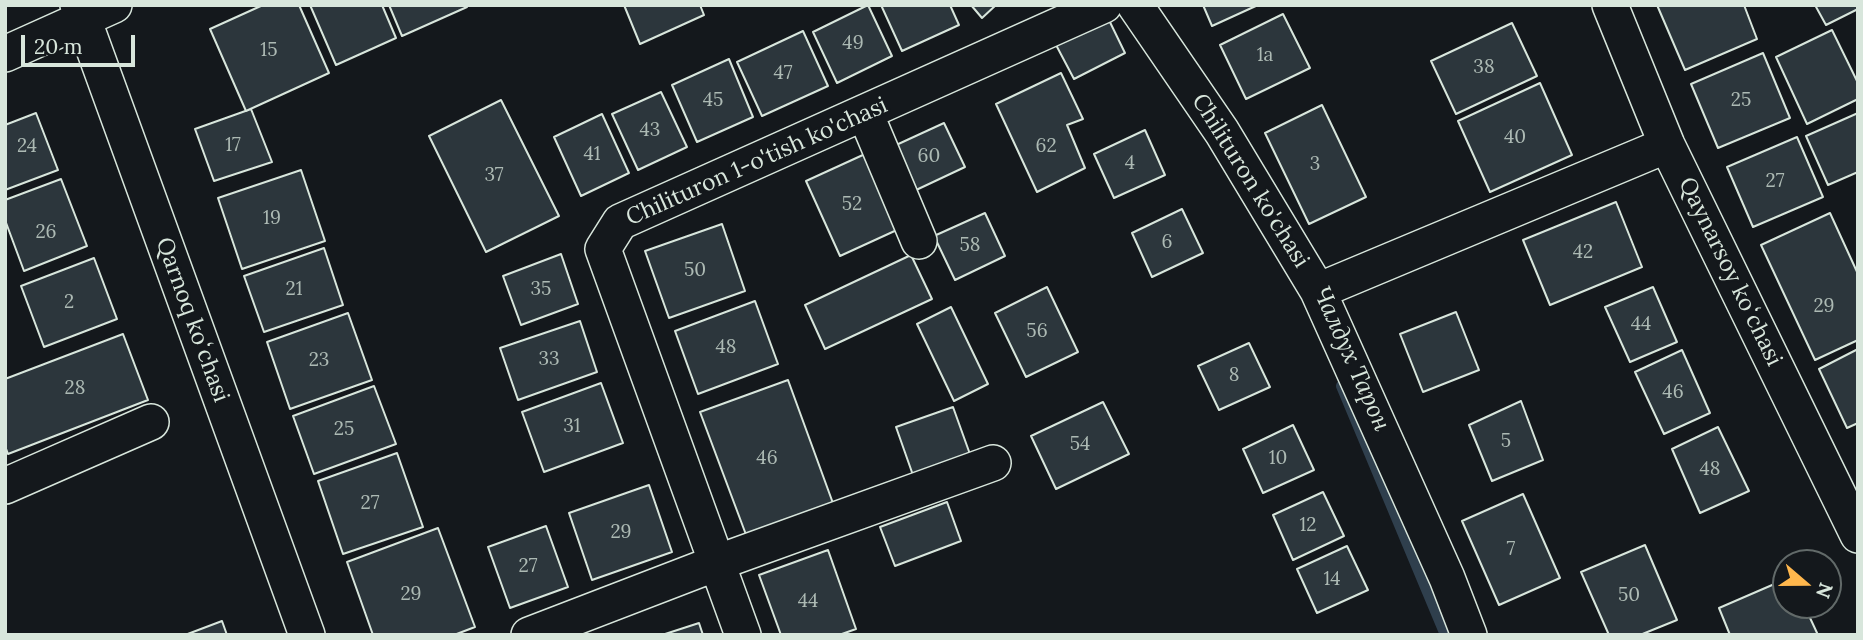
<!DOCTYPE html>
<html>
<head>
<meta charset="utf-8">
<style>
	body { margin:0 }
	#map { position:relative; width:1863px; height:640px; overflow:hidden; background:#14181c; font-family:Lora,serif }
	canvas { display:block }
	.frame { position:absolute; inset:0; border:7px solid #d8e6dc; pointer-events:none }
	.north { position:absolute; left:1772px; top:549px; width:70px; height:70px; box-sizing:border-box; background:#14181c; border:2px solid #626a69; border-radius:50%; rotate:110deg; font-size:19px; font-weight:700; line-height:28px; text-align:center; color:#d8e6dc }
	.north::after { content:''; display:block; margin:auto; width:24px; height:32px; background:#ffb74d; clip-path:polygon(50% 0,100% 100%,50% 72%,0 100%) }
	.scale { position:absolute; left:21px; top:35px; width:114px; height:32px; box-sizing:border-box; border:4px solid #d8e6dc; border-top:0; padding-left:9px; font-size:21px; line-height:24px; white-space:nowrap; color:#d8e6dc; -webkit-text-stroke:5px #14181c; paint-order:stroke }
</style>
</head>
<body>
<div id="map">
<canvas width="1863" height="640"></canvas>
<div class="frame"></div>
<div class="north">N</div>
<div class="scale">20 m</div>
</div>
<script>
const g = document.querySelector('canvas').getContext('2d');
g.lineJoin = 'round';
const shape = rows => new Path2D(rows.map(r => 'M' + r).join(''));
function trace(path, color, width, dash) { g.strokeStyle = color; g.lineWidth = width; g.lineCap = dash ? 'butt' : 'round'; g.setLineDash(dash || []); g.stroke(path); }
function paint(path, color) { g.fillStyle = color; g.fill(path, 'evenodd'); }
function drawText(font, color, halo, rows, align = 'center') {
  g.font = font + ' Lora,serif'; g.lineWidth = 5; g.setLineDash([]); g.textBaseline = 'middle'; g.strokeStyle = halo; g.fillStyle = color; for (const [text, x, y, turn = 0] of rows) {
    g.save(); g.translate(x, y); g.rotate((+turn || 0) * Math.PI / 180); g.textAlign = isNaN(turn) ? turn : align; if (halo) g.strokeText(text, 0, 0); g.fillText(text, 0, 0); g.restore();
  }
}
trace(shape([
	[1342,386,1446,635]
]), '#2f3f4d', 12);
const building = shape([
	[263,5,299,5,329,73,246,111,210,29,263,5],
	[310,5,382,5,396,38,336,65,310,5],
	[389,5,467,5,467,7,402,36,389,5],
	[624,5,700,5,704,15,640,44,624,5],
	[868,5,892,56,837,83,813,32,868,5],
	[881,5,950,5,959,25,902,51,881,5],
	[971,5,996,5,982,18,971,5],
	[1203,5,1258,5,1212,26,1203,5],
	[1657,5,1744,5,1757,39,1685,70,1657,5],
	[1815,5,1858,5,1858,9,1826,25,1815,5],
	[1283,14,1310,68,1246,99,1220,45,1283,14],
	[1107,16,1125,53,1074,79,1055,43,1107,16],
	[1512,23,1537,76,1456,114,1431,61,1512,23],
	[1832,30,1858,83,1858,99,1807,124,1776,57,1832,30],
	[803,31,828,86,762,116,737,62,803,31],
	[1763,53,1790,118,1718,148,1691,84,1763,53],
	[729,59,753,117,697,142,672,85,729,59],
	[1061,73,1083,119,1067,125,1085,168,1037,192,996,104,1061,73],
	[1540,83,1572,155,1490,192,1458,121,1540,83],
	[661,92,687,147,638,170,612,114,661,92],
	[501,100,559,216,486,252,429,136,501,100],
	[1322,105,1366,197,1309,224,1265,133,1322,105],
	[251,109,272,162,214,181,195,129,251,109],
	[36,113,58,170,5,190,5,125,36,113],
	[1858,113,1858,172,1828,185,1806,136,1858,113],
	[602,114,629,173,581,196,554,137,602,114],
	[944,123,965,167,914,191,894,146,944,123],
	[1145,130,1165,175,1114,198,1094,154,1145,130],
	[1797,137,1823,197,1753,227,1727,167,1797,137],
	[865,154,899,229,840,256,806,181,865,154],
	[301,170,325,241,242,269,218,198,301,170],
	[61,179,87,246,24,271,5,220,5,200,61,179],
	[1616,202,1642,267,1550,305,1523,240,1616,202],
	[1182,209,1203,253,1152,277,1132,233,1182,209],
	[985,213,1005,256,955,280,934,236,985,213],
	[1830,213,1858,274,1858,340,1815,360,1761,245,1830,213],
	[722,224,745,291,669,318,645,251,722,224],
	[324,248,343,305,264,332,244,276,324,248],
	[561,254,578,304,521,325,503,276,561,254],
	[911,255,932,299,825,349,805,305,911,255],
	[94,258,117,319,44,347,21,286,94,258],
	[1047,287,1078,352,1026,377,995,313,1047,287],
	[1653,287,1677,342,1630,362,1605,307,1653,287],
	[755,301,778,364,698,394,675,331,755,301],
	[951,307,988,384,954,401,917,324,951,307],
	[1456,312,1479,370,1423,392,1400,334,1456,312],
	[348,313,372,380,290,409,267,342,348,313],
	[580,321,597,372,518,400,500,348,580,321],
	[123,334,148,400,8,454,5,446,5,379,123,334],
	[1249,343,1270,387,1219,410,1198,366,1249,343],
	[1858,349,1858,423,1847,428,1819,369,1858,349],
	[1682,350,1710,413,1664,434,1635,372,1682,350],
	[788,380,834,506,748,540,700,412,788,380],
	[601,383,623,443,544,472,522,412,601,383],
	[374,386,396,444,314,474,293,416,374,386],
	[1521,401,1543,460,1492,481,1469,425,1521,401],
	[1103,402,1129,454,1056,489,1031,436,1103,402],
	[953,407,971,457,914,478,896,427,953,407],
	[1293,425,1314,470,1263,493,1243,449,1293,425],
	[1718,427,1749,491,1700,513,1672,449,1718,427],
	[397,453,423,527,343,554,318,481,397,453],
	[649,485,672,552,592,580,569,513,649,485],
	[1323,492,1344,536,1293,560,1273,515,1323,492],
	[1523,494,1560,578,1499,605,1462,521,1523,494],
	[947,502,961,541,895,566,880,527,947,502],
	[546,526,568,587,510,608,488,547,546,526],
	[438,528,475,627,454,635,373,635,347,562,438,528],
	[1645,545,1677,620,1640,635,1609,635,1581,572,1645,545],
	[1347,546,1368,590,1317,613,1297,569,1347,546],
	[828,550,856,629,839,635,781,635,759,575,828,550],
	[1786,579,1786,605,1804,605,1818,635,1730,635,1719,608,1786,579],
	[222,621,227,635,185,635,222,621],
	[699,623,703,635,662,635,699,623]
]);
paint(building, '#2c363c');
trace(building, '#d8e6dc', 2);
const minor = shape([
	[78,5,307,635],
	[1135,5,1222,132,1318,291,1447,578,1469,635],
	[1610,5,1667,145,1858,535],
	[5,54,114,5],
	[865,113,919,241],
	[1318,291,1667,145],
	[5,486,151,422],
	[529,635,719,562,993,463],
	[743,635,603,249,620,222,1104,5]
]);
trace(minor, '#d8e6dc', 38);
trace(minor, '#14181c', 35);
drawText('19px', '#adbab4', null, [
	["49",853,44],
	["15",269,51],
	["1a",1265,56],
	["38",1484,68],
	["47",783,74],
	["45",713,101],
	["25",1741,101],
	["43",650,131],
	["40",1515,138],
	["17",233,146],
	["24",27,147],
	["62",1046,147],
	["41",592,155],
	["60",929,157],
	["4",1130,164],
	["3",1315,165],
	["37",494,176],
	["27",1775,182],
	["52",852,205],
	["19",272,219],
	["26",46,233],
	["6",1167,243],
	["58",970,246],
	["42",1583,253],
	["50",695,271],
	["21",294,290],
	["35",541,290],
	["2",69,303],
	["29",1824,307],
	["44",1641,325],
	["56",1037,332],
	["48",726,348],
	["33",549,360],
	["23",319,361],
	["8",1234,376],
	["28",75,389],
	["46",1673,393],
	["31",572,427],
	["25",344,430],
	["5",1506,442],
	["54",1080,445],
	["46",767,459],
	["10",1278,459],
	["48",1710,470],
	["27",370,504],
	["12",1308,526],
	["29",621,533],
	["7",1511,550],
	["27",528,567],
	["14",1332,580],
	["29",411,595],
	["50",1629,596],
	["44",808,602]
]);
drawText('23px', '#d8e6dc', '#14181c', [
	["Chilituron 1-o'tish ko'chasi",757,162,-24],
	["Chilituron ko'chasi",1250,181,58],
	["Qaynarsoy koʻchasi",1730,272,64],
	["Qarnoq koʻchasi",192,320,70]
]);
drawText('italic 24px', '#d8e6dc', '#14181c', [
	["Чалдух Тарон",1351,359,66]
]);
</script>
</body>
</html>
